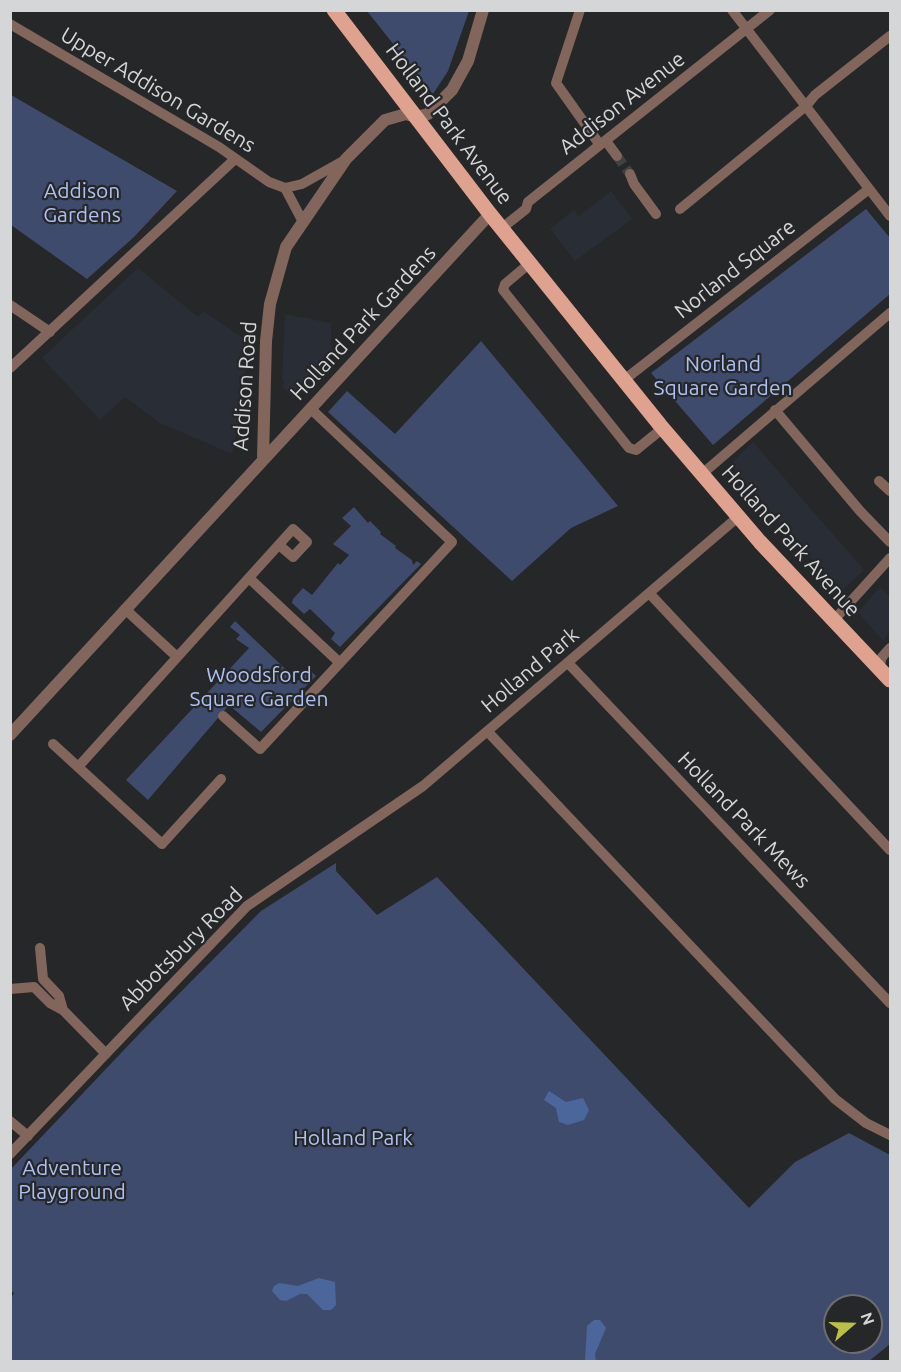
<!DOCTYPE html>
<html>
<head>
<meta charset="utf-8">
<style>
	body { margin:0 }
	#map { position:relative; width:901px; height:1372px; overflow:hidden; background:#262729; font-family:Ubuntu,sans-serif }
	canvas { display:block }
	.frame { position:absolute; inset:0; border:12px solid #d5d6d8; pointer-events:none }
	.north { position:absolute; left:823px; top:1294px; width:60px; height:60px; box-sizing:border-box; background:#262729; border:2px solid #6c6d6f; border-radius:50%; rotate:70deg; font-size:16px; font-weight:700; line-height:24px; text-align:center; color:#d5d6d8 }
	.north::after { content:''; display:block; margin:auto; width:21px; height:27px; background:#bbc044; clip-path:polygon(50% 0,100% 100%,50% 72%,0 100%) }
</style>
</head>
<body>
<div id="map">
<canvas width="901" height="1372"></canvas>
<div class="frame"></div>
<div class="north">N</div>
</div>
<script>
const g = document.querySelector('canvas').getContext('2d');
g.lineJoin = 'round';
function paint(path, color) { g.fillStyle = color; g.fill(path, 'evenodd'); }
const shape = rows => new Path2D(rows.map(r => 'M' + r).join(''));
function trace(path, color, width, dash) { g.strokeStyle = color; g.lineWidth = width; g.lineCap = dash ? 'butt' : 'round'; g.setLineDash(dash || []); g.stroke(path); }
function drawText(font, color, halo, rows, align = 'center') {
  g.font = font + ' Ubuntu,sans-serif'; g.lineWidth = 4.5; g.setLineDash([]); g.textBaseline = 'middle'; g.strokeStyle = halo; g.fillStyle = color; for (const [text, x, y, turn = 0] of rows) {
    g.save(); g.translate(x, y); g.rotate((+turn || 0) * Math.PI / 180); g.textAlign = isNaN(turn) ? turn : align; if (halo) g.strokeText(text, 0, 0); g.fillText(text, 0, 0); g.restore();
  }
}
paint(shape([
	[611,191,632,219,575,261,550,229,574,210,579,216],
	[138,268,198,317,204,311,248,342,242,404,232,454,160,423,125,397,100,420,42,358],
	[285,314,331,323,331,346,335,354,294,399,282,386,284,384,282,379],
	[753,442,864,570,840,592,735,470,732,462],
	[880,587,890,597,890,632,883,641,858,612]
]), '#292d35');
paint(shape([
	[367,11,469,11,448,71,433,94],
	[11,95,177,191,134,237,87,279,11,225],
	[866,209,890,238,890,294,713,445,651,373],
	[481,341,618,506,571,528,512,581,328,412,347,391,395,434],
	[354,507,368,523,370,521,381,532,380,534,396,546,395,548,412,560,413,565,417,561,421,564,340,647,331,639,335,633,310,609,304,614,292,603,293,599,303,588,312,595,338,563,340,565,349,555,333,544,351,526,342,518],
	[235,621,298,681,308,668,316,676,261,732,229,705,148,800,126,780,249,648,236,639,240,635,230,627],
	[336,863,336,871,377,915,437,877,749,1208,795,1162,849,1133,890,1155,890,1344,868,1362,11,1361,10,1300,14,1293,10,1290,10,1170,141,1032,261,911],
	[835,1306,871,1306,871,1342,835,1342]
]), '#3f4b6c');
paint(shape([
	[549,1091,566,1102,583,1098,589,1110,584,1120,568,1125,559,1122,556,1108,544,1100],
	[319,1278,335,1282,336,1305,331,1310,323,1310,307,1294,300,1294,286,1301,280,1300,272,1291,274,1286,279,1283,298,1286],
	[594,1320,600,1320,606,1328,595,1354,596,1361,585,1361,587,1326]
]), '#4b669b');
trace(shape([
	[617,156,630,174]
]), '#404143', 10, [10, 5]);
trace(shape([
	[580,10,556,83,600,145],
	[732,10,890,216],
	[10,24,219,147,269,182,285,188,302,184,343,161],
	[606,141,617,156],
	[630,174,634,184,656,214],
	[285,188,303,222],
	[680,209,806,106,815,95,890,36],
	[502,228,526,209,528,202,770,10],
	[530,263,505,284,503,290,629,448,636,450,663,428],
	[10,305,50,332],
	[10,368,235,159],
	[624,380,869,189],
	[775,410,860,511,890,542],
	[702,474,890,313],
	[879,481,890,491],
	[249,578,340,663],
	[650,594,890,850],
	[125,609,176,656],
	[834,620,890,558],
	[569,664,890,1003],
	[879,668,882,657,890,648],
	[223,716,260,749,452,542,311,409],
	[488,732,835,1099,866,1123,890,1135],
	[53,744,162,844,221,779],
	[78,767,293,529,307,542,293,557,279,545],
	[10,989,34,987,50,1003,63,1010,59,996,43,979,40,948],
	[63,1010,106,1054],
	[10,1121,28,1136],
	[10,1154,247,906,423,786,738,517]
]), '#82655b', 10);
trace(shape([
	[263,457,266,341,270,304,286,247,346,159,385,120,406,114,416,117,428,114,452,90,468,61,483,10],
	[10,735,490,214]
]), '#82655b', 12);
trace(shape([
	[334,10,490,214,660,425,760,542,890,680]
]), '#dea28e', 15);
drawText('21px', '#d5d6d8', '#262729', [
	["Upper Addison Gardens",158,90,31],
	["Addison Avenue",622,103,-38],
	["Holland Park Avenue",449,124,53],
	["Norland Square",735,269,-38],
	["Holland Park Gardens",363,323,-47],
	["Addison Road",245,386,-86],
	["Holland Park Avenue",791,541,48],
	["Holland Park",530,670,-40],
	["Holland Park Mews",744,820,46],
	["Abbotsbury Road",181,949,-45]
]);
drawText('21px', '#afc1f2', '#262729', [
	["Addison",82,191],
	["Gardens",82,215],
	["Norland",723,364],
	["Square Garden",723,388],
	["Woodsford",259,675],
	["Square Garden",259,699],
	["Holland Park",353,1138],
	["Adventure",72,1168],
	["Playground",72,1192]
]);
</script>
</body>
</html>
